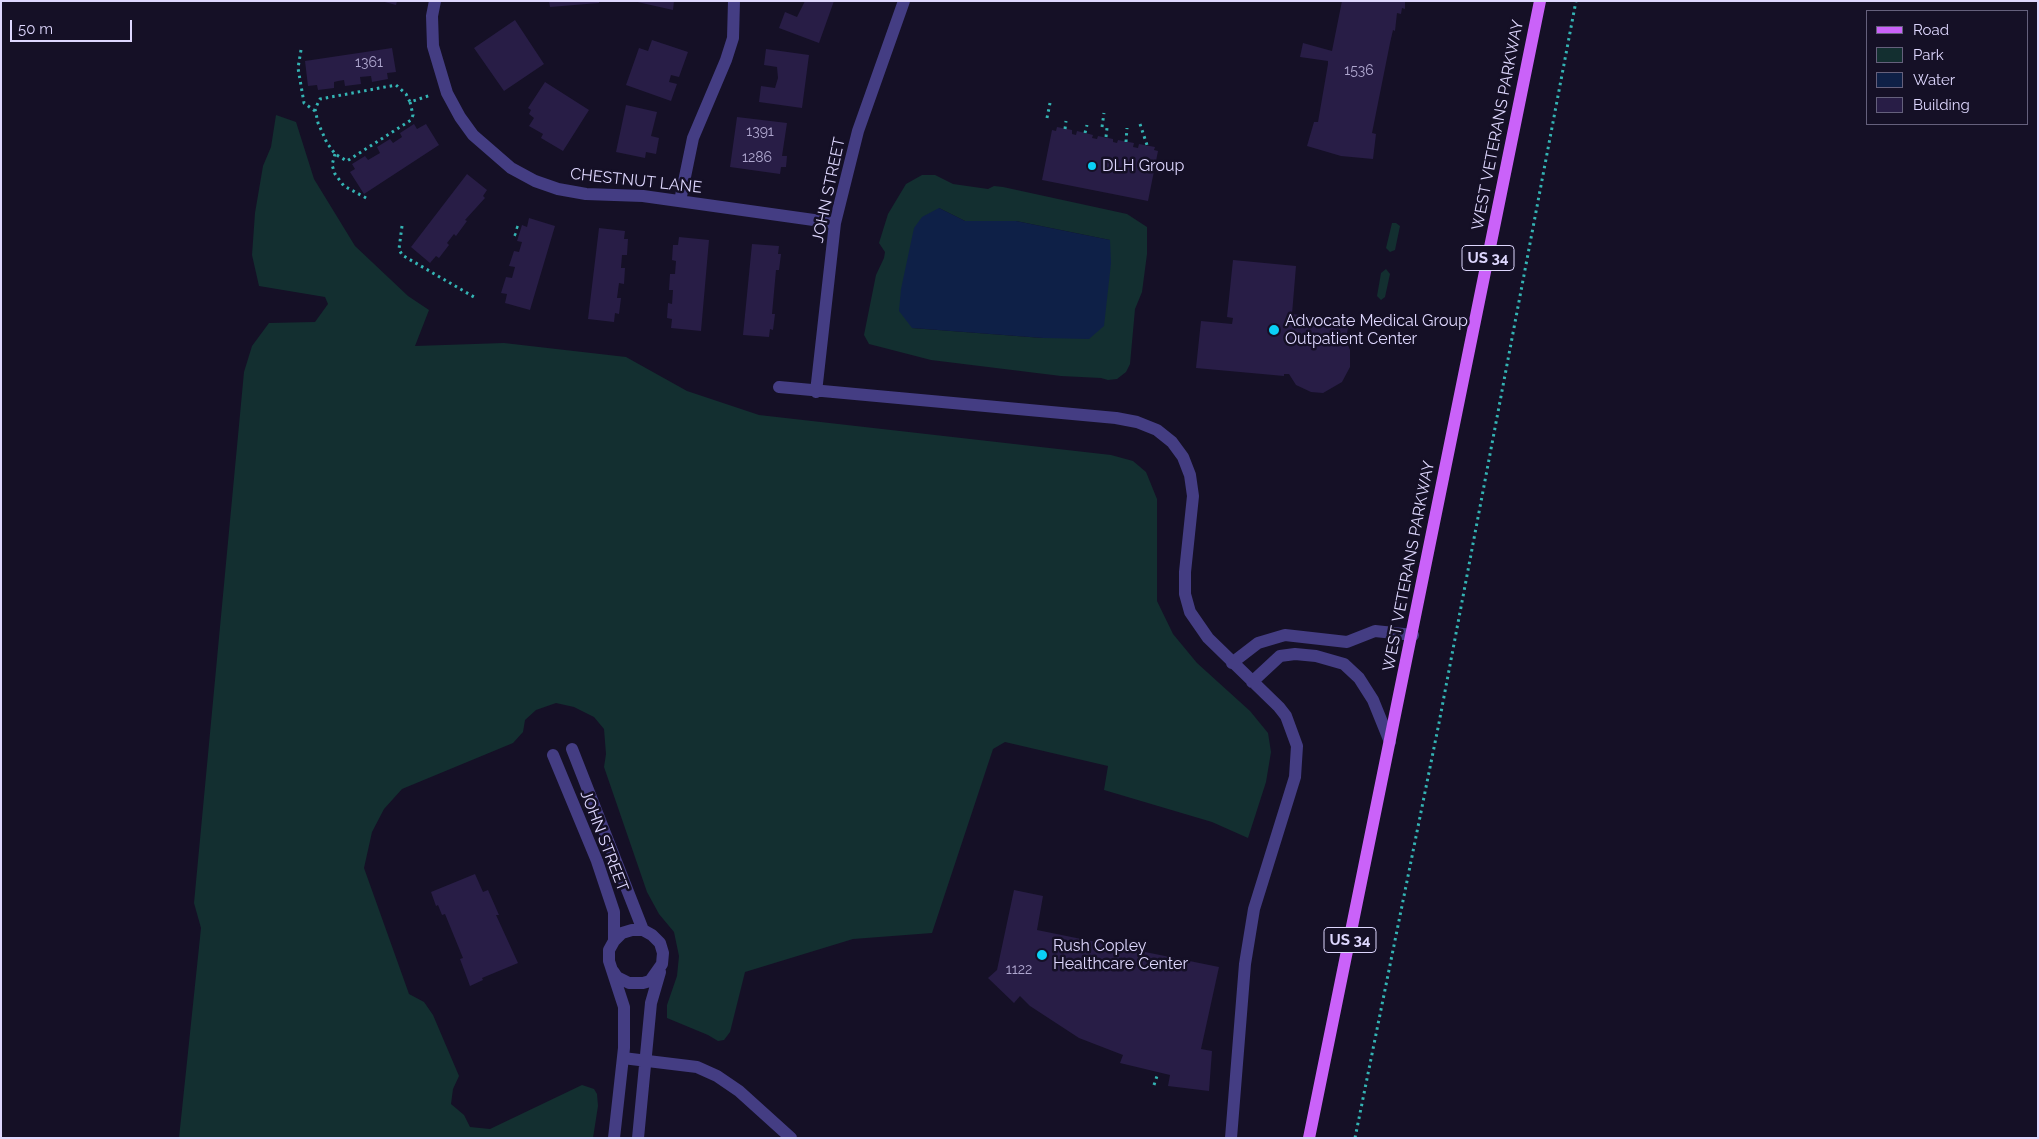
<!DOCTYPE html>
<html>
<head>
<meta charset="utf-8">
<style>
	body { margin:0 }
	#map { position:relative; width:2039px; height:1139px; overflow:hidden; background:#151026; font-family:Raleway,sans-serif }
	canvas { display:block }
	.frame { position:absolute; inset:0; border:2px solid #ded7fe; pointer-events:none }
	.legend { position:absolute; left:1866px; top:10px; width:162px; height:115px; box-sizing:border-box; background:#151026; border:1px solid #65607c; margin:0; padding:6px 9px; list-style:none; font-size:15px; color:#ded7fe }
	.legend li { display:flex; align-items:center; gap:10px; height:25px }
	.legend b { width:25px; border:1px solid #65607c }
	.scale { position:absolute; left:10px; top:20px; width:122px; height:22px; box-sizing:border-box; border:2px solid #ded7fe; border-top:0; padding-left:6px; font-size:15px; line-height:18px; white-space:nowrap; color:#ded7fe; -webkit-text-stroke:4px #151026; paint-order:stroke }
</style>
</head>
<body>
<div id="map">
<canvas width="2039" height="1139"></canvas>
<div class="frame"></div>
<ul class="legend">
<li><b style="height:6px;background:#ca62f9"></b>Road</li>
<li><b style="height:14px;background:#132f30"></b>Park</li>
<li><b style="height:14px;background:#0e2047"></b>Water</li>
<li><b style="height:14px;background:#281d46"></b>Building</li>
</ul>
<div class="scale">50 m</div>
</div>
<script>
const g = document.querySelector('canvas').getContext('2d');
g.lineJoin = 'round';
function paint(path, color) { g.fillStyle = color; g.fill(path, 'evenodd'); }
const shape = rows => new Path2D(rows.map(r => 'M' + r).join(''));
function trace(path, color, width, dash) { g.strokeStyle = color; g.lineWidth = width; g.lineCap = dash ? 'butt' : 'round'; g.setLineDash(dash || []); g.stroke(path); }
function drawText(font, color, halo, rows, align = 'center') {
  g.font = font + ' Raleway,sans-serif'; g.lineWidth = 5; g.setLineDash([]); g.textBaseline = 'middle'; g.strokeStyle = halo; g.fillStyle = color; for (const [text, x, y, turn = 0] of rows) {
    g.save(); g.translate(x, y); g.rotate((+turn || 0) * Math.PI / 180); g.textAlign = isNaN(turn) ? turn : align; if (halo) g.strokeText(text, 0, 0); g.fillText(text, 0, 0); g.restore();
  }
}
paint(shape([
	[276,115,296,122,314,179,355,246,408,296,429,310,415,346,504,343,626,357,687,391,759,415,1111,455,1133,461,1146,472,1157,499,1157,601,1173,634,1197,663,1250,711,1268,733,1271,752,1266,782,1248,838,1212,822,1104,790,1108,766,1005,742,993,749,932,933,853,939,745,972,730,1032,724,1040,718,1041,708,1035,667,1018,667,1005,677,976,679,956,674,932,659,914,647,892,604,767,606,754,604,729,594,717,574,707,556,703,536,710,525,720,523,732,513,743,402,789,384,809,372,832,364,868,409,994,424,1002,433,1015,459,1076,453,1089,451,1104,464,1115,470,1127,490,1129,582,1085,594,1089,597,1094,598,1106,593,1138,179,1138,201,928,194,903,244,372,252,346,269,323,315,322,328,304,325,297,259,286,252,255,255,213,263,166,271,147],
	[922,175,935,175,953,184,988,189,994,186,1003,187,1127,214,1147,227,1147,254,1142,292,1135,309,1130,364,1126,372,1117,379,1108,380,1101,378,1061,376,931,360,869,344,864,335,876,275,884,258,885,252,879,243,888,214,906,184],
	[939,208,965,221,1016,221,1110,240,1043,338,912,328],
	[1392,223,1396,223,1400,226,1395,250,1390,252,1386,248],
	[1386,269,1390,274,1385,297,1381,300,1377,296,1381,273]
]), '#132f30');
paint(shape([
	[939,208,965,221,1016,221,1110,240,1111,263,1104,326,1089,339,1043,338,912,328,899,311,901,289,914,228,922,217]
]), '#0e2047');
paint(shape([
	[381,1,397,1,396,5],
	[549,1,599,1,599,3,550,7],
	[633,1,674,1,673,10],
	[805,1,834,1,819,43,779,28,785,12,797,17],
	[1342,1,1405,1,1405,9,1402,8,1401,14,1397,13,1395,31,1393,30,1390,43,1372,133,1376,134,1373,159,1341,156,1307,146,1314,122,1318,122,1328,64,1328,61,1300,57,1303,43,1332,51],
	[515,20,544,64,504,91,474,48],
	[652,40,688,52,679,77,671,75,669,82,677,84,671,101,626,85,639,48,648,51],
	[392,48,396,72,387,73,388,79,372,82,371,76,360,77,361,84,345,86,344,80,338,81,334,82,334,88,318,90,317,85,308,86,305,61],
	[766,49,809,55,802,108,759,102,761,86,775,88,778,78,777,67,764,65],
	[545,82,589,110,563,151,541,138,543,134,529,126,534,118,529,114,531,110,528,108],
	[626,105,657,112,651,136,659,138,656,154,646,152,645,158,616,152],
	[737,117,787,123,782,156,787,156,786,167,781,167,780,174,730,167],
	[414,124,417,129,426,124,439,145,364,194,350,172,355,169,352,164,365,156,368,160,380,153,377,147,390,139,393,143,402,137,400,133],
	[1057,127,1072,130,1072,134,1076,135,1077,131,1093,135,1092,138,1097,139,1098,136,1113,139,1113,142,1117,143,1118,140,1134,143,1133,147,1138,148,1139,144,1155,147,1154,150,1158,151,1148,201,1042,180,1052,130,1056,131],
	[467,174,487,190,483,196,485,198,465,220,467,221,456,236,454,234,447,243,449,245,439,258,436,256,430,263,411,247],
	[529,218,555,226,530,310,505,303,507,294,501,293,506,277,512,278,515,267,509,266,514,251,519,252,522,242,517,241,522,225,527,227],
	[599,228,625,231,624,239,628,239,627,255,622,255,621,268,625,268,624,284,619,283,617,298,621,298,619,314,615,313,614,322,588,319],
	[679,237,709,240,701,331,671,328,672,319,667,318,668,303,672,304,673,290,669,290,670,274,675,274,676,261,672,260,673,245,678,245],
	[752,244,779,246,778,254,781,254,779,270,776,270,772,314,775,314,773,330,770,329,769,337,743,335],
	[1233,260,1296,266,1292,314,1349,321,1346,340,1350,350,1350,367,1342,382,1323,393,1311,392,1296,385,1289,374,1284,374,1284,376,1196,368,1201,321,1232,324,1233,318,1227,317],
	[475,874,483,892,488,890,499,915,496,915,518,963,482,978,483,980,470,986,460,959,463,958,445,914,442,915,438,905,436,906,431,892],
	[1014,890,1043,896,1037,930,1219,967,1201,1049,1212,1051,1209,1091,1168,1086,1170,1075,1120,1063,1123,1055,1079,1038,1030,1006,1020,996,1014,1003,988,978,997,970]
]), '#281d46');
trace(shape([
	[301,50,298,68,304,103,315,111],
	[410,102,413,115,411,120,347,161,335,154,327,143,318,123,315,109,320,99,396,85,406,94,410,102,431,95],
	[1047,118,1050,103],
	[1140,124,1147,145],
	[1102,127,1104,113],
	[1065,129,1066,121],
	[1085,133,1087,125],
	[1106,137,1107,128],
	[1126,142,1127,128],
	[335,154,332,165,335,174,344,186,368,199],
	[402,226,399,249,402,255,474,297],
	[516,227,521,229],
	[514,234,518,236],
	[1154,1085,1158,1073],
	[1355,1138,1439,723,1576,1]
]), '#34b4b4', 3, [2.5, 4]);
trace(shape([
	[435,1,432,16,433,46,447,93,460,117,473,135,511,168,535,181,558,189,586,194,643,196,835,223],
	[680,201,693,138,726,60,733,38,734,1],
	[779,387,1116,418,1137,422,1157,430,1172,442,1183,457,1190,475,1193,496,1185,572,1185,594,1190,612,1208,638,1279,707,1286,716,1297,746,1295,777,1254,909,1245,964,1231,1138],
	[816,392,835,223,858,131,904,1],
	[1232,663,1258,643,1285,635,1347,642,1375,631,1413,635],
	[1252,682,1280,656,1295,654,1316,656,1344,664,1359,678,1373,700,1390,742],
	[572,749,643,930],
	[553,755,597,861,614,912,614,941],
	[613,971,617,977,629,983,643,983,650,981,662,964,663,953,660,943,652,935,643,930,632,930,622,933,614,941,609,950,609,961,624,1007,624,1048,614,1138],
	[623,1058,697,1067,717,1076,739,1091,791,1138],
	[638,1138,651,1003,660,972]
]), '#443d83', 12);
trace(shape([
	[1309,1138,1540,1]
]), '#ca62f9', 12);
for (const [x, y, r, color] of [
	[1092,166,5,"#0ad0f6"],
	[1274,330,6,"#0ad0f6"],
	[1042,955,6,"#0ad0f6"]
]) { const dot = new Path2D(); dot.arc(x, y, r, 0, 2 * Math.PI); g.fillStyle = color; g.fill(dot); trace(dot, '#151026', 2); }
drawText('14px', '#b0a8d0', null, [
	["1361",369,63],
	["1536",1359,71],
	["1391",760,132],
	["1286",757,158],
	["1122",1019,970]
]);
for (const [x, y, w] of [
	[1488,258,52],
	[1350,940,52]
]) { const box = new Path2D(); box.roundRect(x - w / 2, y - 12.5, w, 25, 4); g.fillStyle = '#151026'; g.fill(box); trace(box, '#ded7fe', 1); }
drawText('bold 15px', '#ded7fe', null, [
	["US 34",1488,258],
	["US 34",1350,940]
]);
drawText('16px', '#ded7fe', '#151026', [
	["WEST VETERANS PARKWAY",1498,125,-79],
	["CHESTNUT LANE",636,181,6],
	["JOHN STREET",829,190,-78],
	["WEST VETERANS PARKWAY",1409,566,-79],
	["JOHN STREET",604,841,69]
]);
drawText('16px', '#ded7fe', '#151026', [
	["DLH Group",1102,166],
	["Advocate Medical Group",1285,321],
	["Outpatient Center",1285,339],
	["Rush Copley",1053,946],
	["Healthcare Center",1053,964]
], 'left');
</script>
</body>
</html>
